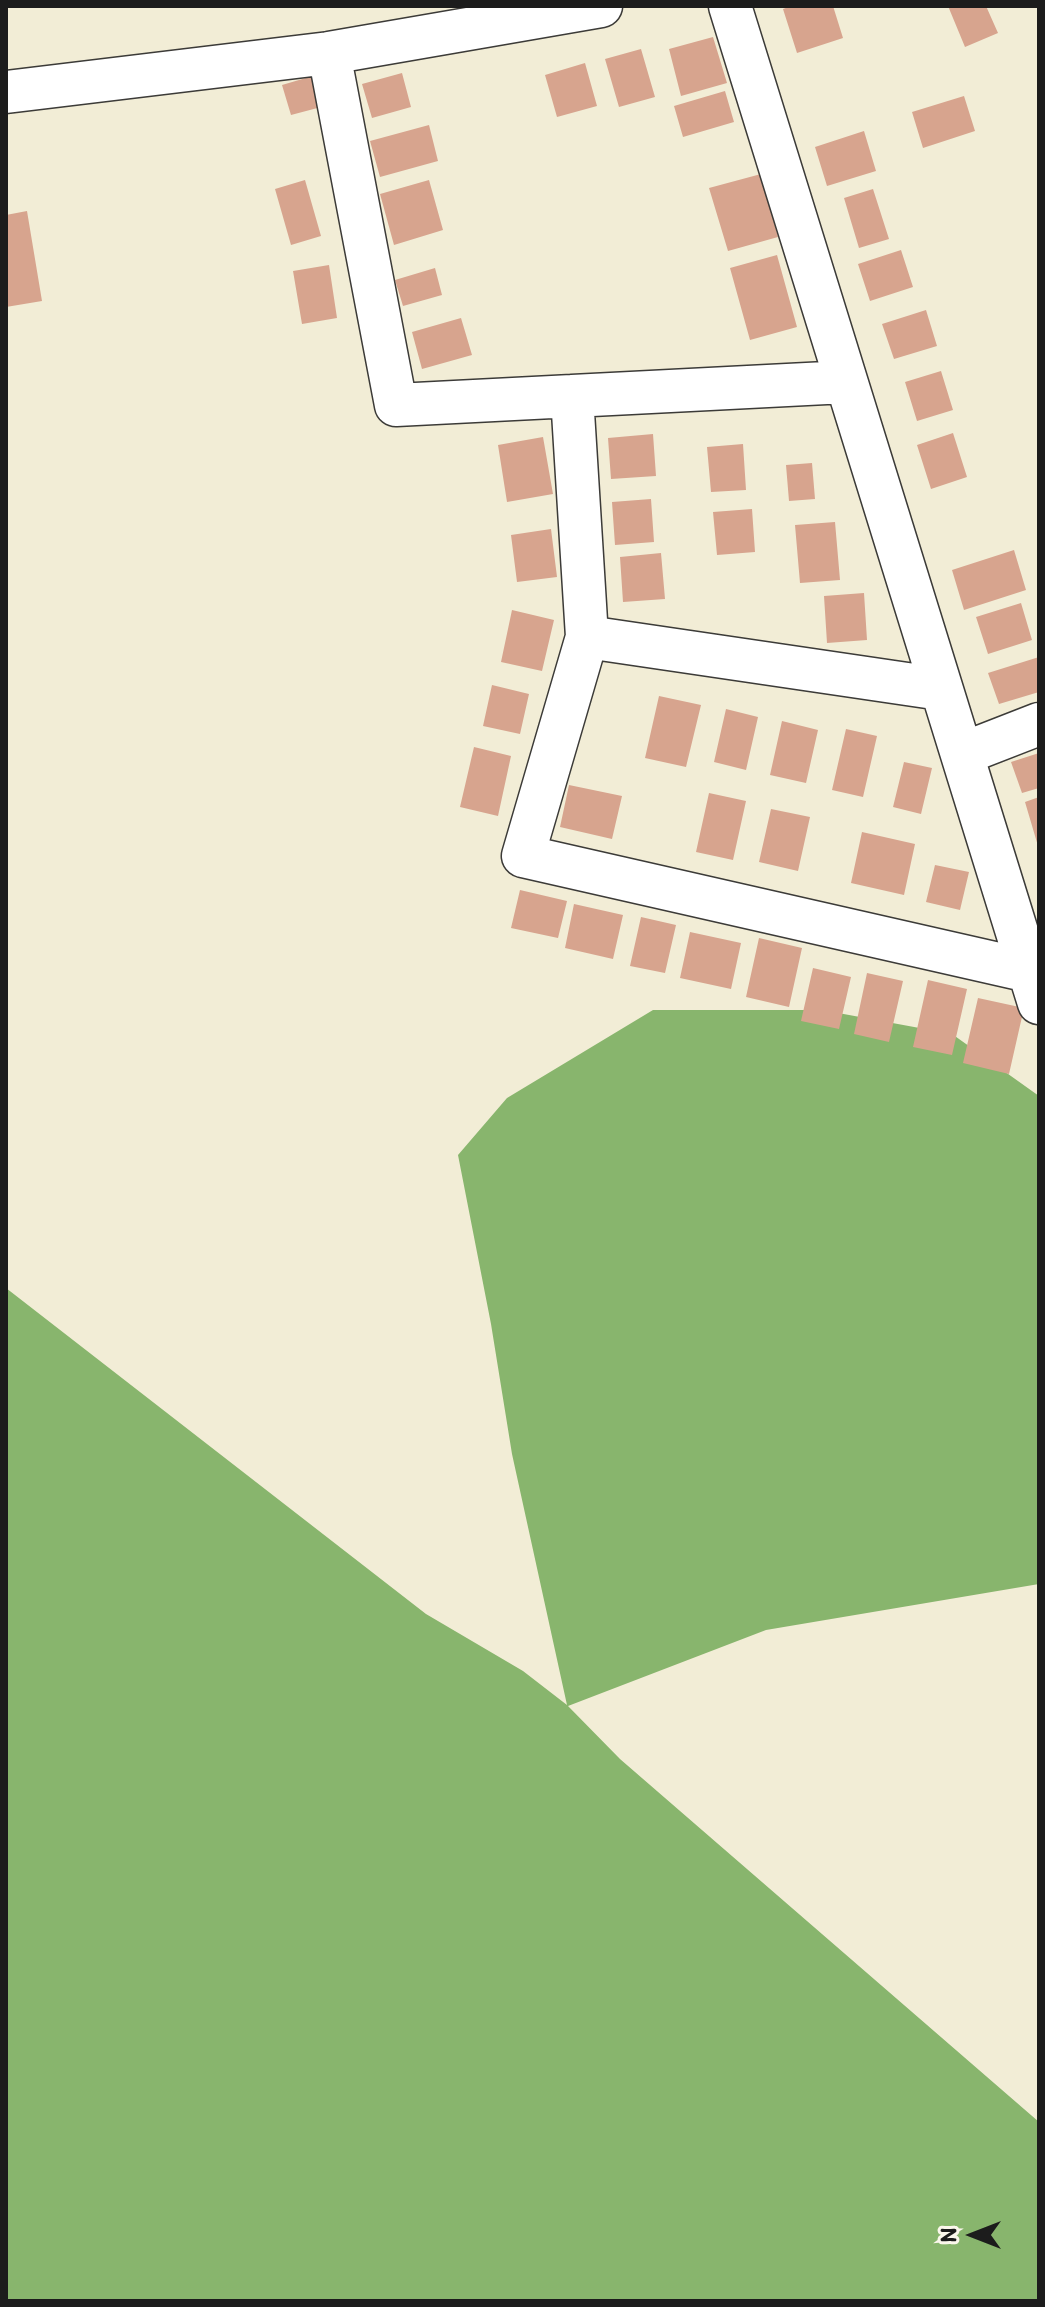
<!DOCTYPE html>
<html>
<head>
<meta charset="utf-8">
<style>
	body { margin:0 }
	#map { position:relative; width:1045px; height:2307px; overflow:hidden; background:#f2edd6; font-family:Itim,sans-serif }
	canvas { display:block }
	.frame { position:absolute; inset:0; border:8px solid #1c1c1c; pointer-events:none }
	.north { position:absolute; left:933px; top:2195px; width:80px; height:80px; -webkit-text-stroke:6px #fbf7ec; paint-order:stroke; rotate:270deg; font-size:22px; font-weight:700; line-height:32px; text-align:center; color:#1c1c1c }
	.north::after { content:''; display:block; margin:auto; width:28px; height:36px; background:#1c1c1c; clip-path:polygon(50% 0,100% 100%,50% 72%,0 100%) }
</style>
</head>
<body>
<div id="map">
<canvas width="1045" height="2307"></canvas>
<div class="frame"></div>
<div class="north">N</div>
</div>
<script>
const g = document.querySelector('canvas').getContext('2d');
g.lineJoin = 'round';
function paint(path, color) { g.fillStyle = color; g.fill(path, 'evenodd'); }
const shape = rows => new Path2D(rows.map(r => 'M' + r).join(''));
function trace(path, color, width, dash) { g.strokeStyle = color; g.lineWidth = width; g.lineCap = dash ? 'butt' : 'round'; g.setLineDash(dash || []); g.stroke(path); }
paint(shape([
	[653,1010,822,1010,952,1034,1039,1096,1039,1584,766,1630,568,1706,620,1759,1039,2122,1039,2301,6,2301,6,1288,426,1614,523,1671,567,1705,512,1454,491,1324,458,1155,507,1098]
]), '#88b56d');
paint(shape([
	[791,6,833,6,843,38,797,53,783,9],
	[948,6,986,6,998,33,965,47],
	[713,37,727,83,681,96,669,49],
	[641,49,655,97,619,107,605,59],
	[585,63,597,106,557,117,545,75],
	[402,73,411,107,372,118,362,84],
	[316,75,325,106,291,115,282,85],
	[725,91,734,122,683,137,674,106],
	[964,96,975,131,923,148,912,112],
	[429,125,438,161,380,177,370,141],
	[864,131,876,171,827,186,815,147],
	[761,174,778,237,728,251,709,188],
	[305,180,321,236,291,245,275,189],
	[429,180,443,230,394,245,380,194],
	[873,189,889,239,859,248,844,198],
	[27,211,42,301,6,307,6,215],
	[901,250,913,287,870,301,858,264],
	[777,255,797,327,750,340,730,268],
	[329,265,337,318,302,324,293,271],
	[435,268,442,295,403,306,395,280],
	[926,310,937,346,894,359,882,324],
	[461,318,472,355,422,369,412,332],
	[941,371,953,410,917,421,905,382],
	[953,433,967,477,931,489,917,445],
	[653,434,656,476,611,479,608,438],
	[543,437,553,494,507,502,498,445],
	[743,444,746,490,711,492,707,447],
	[812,463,815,499,789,501,786,465],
	[651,499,654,542,615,545,612,502],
	[752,509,755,552,717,555,713,512],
	[835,522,840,580,800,583,795,525],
	[551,529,557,577,517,582,511,535],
	[1014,550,1026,590,964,610,952,570],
	[661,553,665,599,623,602,620,557],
	[864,593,867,640,827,643,824,596],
	[1021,603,1032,640,988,654,976,617],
	[512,610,554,620,542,671,501,662],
	[1039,657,1039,692,999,704,988,673],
	[492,685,529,694,520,734,483,726],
	[659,696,701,705,686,767,645,758],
	[726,709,758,717,746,770,714,762],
	[782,721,818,730,806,783,770,775],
	[846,729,877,736,863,797,832,790],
	[474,747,511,756,498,816,460,807],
	[1039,753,1039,788,1022,793,1011,762],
	[904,762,932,768,921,814,893,807],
	[569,785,622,796,612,839,560,827],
	[709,793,746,801,733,860,696,852],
	[1039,797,1039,846,1038,846,1025,802],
	[771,809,810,817,798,871,759,862],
	[862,832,915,844,904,895,851,883],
	[935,865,969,872,960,910,926,902],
	[520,890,567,901,558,938,511,928],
	[574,904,623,915,613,959,565,948],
	[641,917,676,925,665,973,630,966],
	[690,932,741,943,731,989,680,978],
	[759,938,802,948,789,1007,746,997],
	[813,968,851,977,839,1029,801,1021],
	[867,973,903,981,889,1042,854,1034],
	[928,980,967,989,952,1055,913,1047],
	[978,998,1024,1008,1009,1074,963,1063]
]), '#d7a48e');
const minor = shape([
	[730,6,1039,1003],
	[329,53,396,405,846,382],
	[6,92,329,53,601,6],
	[572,396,587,637,523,856,1029,971],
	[587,637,941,689],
	[962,754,1039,724]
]);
trace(minor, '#3c3b38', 45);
trace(minor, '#fff', 42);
</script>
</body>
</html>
